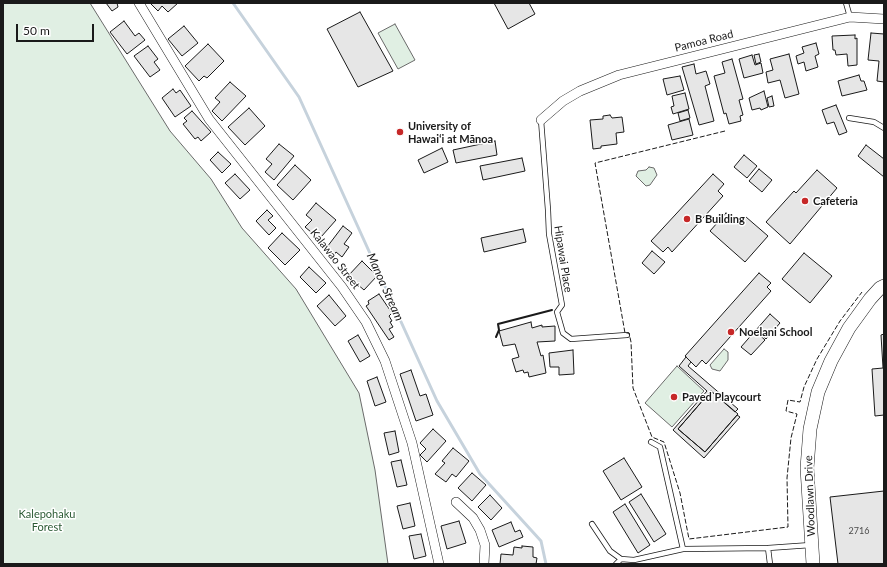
<!DOCTYPE html>
<html>
<head>
<meta charset="utf-8">
<style>
	body { margin:0 }
	#map { position:relative; width:887px; height:567px; overflow:hidden; background:#fff; font-family:Lato,sans-serif }
	canvas { display:block }
	.frame { position:absolute; inset:0; border:4px solid #1a1a1a; pointer-events:none }
	.scale { position:absolute; left:16px; top:24px; width:78px; height:18px; box-sizing:border-box; border:2px solid #1a1a1a; border-top:0; padding-left:5px; font-size:12px; line-height:14px; white-space:nowrap; color:#1a1a1a; -webkit-text-stroke:3px #fff; paint-order:stroke }
</style>
</head>
<body>
<div id="map">
<canvas width="887" height="567"></canvas>
<div class="frame"></div>
<div class="scale">50 m</div>
</div>
<script>
const g = document.querySelector('canvas').getContext('2d');
g.lineJoin = 'round';
function paint(path, color) { g.fillStyle = color; g.fill(path, 'evenodd'); }
const shape = rows => new Path2D(rows.map(r => 'M' + r).join(''));
function trace(path, color, width, dash) { g.strokeStyle = color; g.lineWidth = width; g.lineCap = dash ? 'butt' : 'round'; g.setLineDash(dash || []); g.stroke(path); }
function drawText(font, color, halo, rows, align = 'center') {
  g.font = font + ' Lato,sans-serif'; g.lineWidth = 3; g.setLineDash([]); g.textBaseline = 'middle'; g.strokeStyle = halo; g.fillStyle = color; for (const [text, x, y, turn = 0] of rows) {
    g.save(); g.translate(x, y); g.rotate((+turn || 0) * Math.PI / 180); g.textAlign = isNaN(turn) ? turn : align; if (halo) g.strokeText(text, 0, 0); g.fillText(text, 0, 0); g.restore();
  }
}
const green = shape([
	[3,3,90,3,170,131,211,179,242,228,296,289,359,393,375,470,388,564,3,564,3,3],
	[395,24,415,60,398,69,378,33,395,24],
	[649,167,654,168,657,175,650,185,646,186,636,176,638,171,646,170,649,167],
	[724,349,728,352,728,360,720,371,712,369,710,365,724,349],
	[677,366,704,391,672,427,645,403,677,366]
]);
paint(green, '#e0efe3');
trace(green, '#6a6a6a', 1);
trace(shape([
	[233,3,299,97,437,401,480,474,541,541,546,564]
]), '#c6d2dc', 3);
const building = shape([
	[106,3,117,3,118,7,112,11,106,3],
	[150,3,178,3,168,12,162,6,158,11,150,3],
	[494,3,529,3,535,14,508,29,494,3],
	[360,12,393,71,358,87,327,29,360,12],
	[124,21,135,36,139,33,145,40,127,54,110,32,124,21],
	[184,26,198,43,182,56,168,39,184,26],
	[871,33,884,34,884,82,877,81,879,61,868,60,871,33],
	[855,35,855,39,857,38,857,65,848,66,847,54,836,55,835,50,833,50,832,36,855,35],
	[816,43,819,54,815,56,818,67,806,71,804,62,798,64,796,56,804,53,802,47,816,43],
	[208,44,224,61,207,78,204,76,199,81,185,66,208,44],
	[148,46,158,59,154,62,160,70,150,77,134,56,148,46],
	[759,54,761,62,756,64,754,55,759,54],
	[789,54,799,94,785,98,780,80,768,83,766,72,773,70,770,59,789,54],
	[752,55,755,65,761,63,763,73,744,78,739,59,752,55],
	[732,59,743,99,739,100,743,115,740,116,741,121,729,124,726,113,724,114,714,76,725,73,722,62,732,59],
	[694,64,696,74,706,71,710,84,705,86,714,121,699,125,682,67,694,64],
	[859,75,861,81,864,81,867,90,842,96,838,81,859,75],
	[680,76,684,90,667,95,663,79,680,76],
	[230,82,246,96,222,121,212,111,220,102,215,98,230,82],
	[173,89,176,93,180,90,191,106,175,117,162,98,173,89],
	[764,91,768,107,761,110,760,108,752,110,749,98,764,91],
	[685,93,689,109,673,114,671,107,674,106,672,96,685,93],
	[772,96,774,106,769,107,767,98,772,96],
	[836,105,847,132,839,135,834,122,827,124,822,110,836,105],
	[249,108,265,126,245,145,228,127,249,108],
	[688,110,690,118,680,121,678,113,688,110],
	[192,111,211,132,201,141,198,137,195,139,183,124,187,121,184,118,192,111],
	[610,115,612,118,622,117,624,132,616,133,617,144,601,146,601,148,593,149,590,120,603,119,603,116,610,115],
	[689,119,693,135,672,140,668,125,689,119],
	[495,141,497,155,456,163,453,150,495,141],
	[279,144,294,156,274,180,265,172,272,164,266,159,279,144],
	[866,145,884,159,884,177,858,156,866,145],
	[442,148,448,162,424,173,418,160,442,148],
	[218,152,231,164,222,173,210,160,218,152],
	[744,155,757,166,747,178,734,167,744,155],
	[522,158,525,171,483,180,480,166,522,158],
	[295,165,311,180,293,200,277,185,295,165],
	[759,169,772,180,762,192,749,181,759,169],
	[817,170,837,188,790,244,766,222,794,191,796,193,817,170],
	[235,174,250,190,240,199,225,183,235,174],
	[713,174,724,184,718,191,723,196,672,252,668,247,663,252,651,241,713,174],
	[316,203,336,220,321,237,319,235,317,237,305,227,312,220,306,215,316,203],
	[267,210,273,216,268,220,276,228,269,235,256,221,267,210],
	[726,213,739,225,746,217,768,236,745,262,710,231,726,213],
	[343,226,352,233,344,244,349,247,342,257,336,252,332,258,324,251,343,226],
	[523,229,526,242,484,252,481,238,523,229],
	[282,233,300,250,285,265,268,248,282,233],
	[652,251,665,262,654,274,642,263,652,251],
	[804,253,832,276,810,303,782,279,804,253],
	[362,261,377,276,364,290,348,276,362,261],
	[309,267,326,283,316,293,300,277,309,267],
	[759,273,771,283,767,287,771,291,706,364,702,360,696,367,685,356,759,273],
	[379,294,392,313,389,316,392,321,390,322,393,327,389,329,394,337,389,340,366,306,369,304,368,301,379,294],
	[329,295,346,316,335,326,317,306,329,295],
	[770,314,780,323,766,339,756,330,770,314],
	[531,322,532,328,542,325,542,327,555,326,555,341,537,342,541,356,543,355,546,373,529,377,528,372,524,373,523,370,516,372,512,359,519,357,515,344,503,346,499,331,531,322],
	[755,331,765,340,751,355,741,347,755,331],
	[884,334,884,415,875,416,872,369,883,368,881,335,884,334],
	[358,335,370,356,360,362,348,341,358,335],
	[573,350,574,374,559,375,559,367,550,367,549,353,573,350],
	[686,357,691,362,688,366,738,409,735,412,711,391,678,429,705,452,737,415,740,417,704,458,673,430,707,391,679,366,686,357],
	[411,370,420,396,426,394,433,415,416,421,400,374,411,370],
	[377,377,386,402,375,406,367,381,377,377],
	[711,391,738,414,705,452,678,429,711,391],
	[433,429,446,441,427,462,420,455,426,449,420,443,433,429],
	[395,431,399,452,389,455,384,433,395,431],
	[453,448,469,461,456,477,452,474,446,482,435,474,445,463,442,461,453,448],
	[624,458,642,487,621,500,603,471,624,458],
	[401,460,407,485,397,487,391,462,401,460],
	[472,473,486,485,472,501,458,488,472,473],
	[884,491,884,564,838,564,830,497,884,491],
	[641,494,666,534,654,542,629,502,641,494],
	[490,495,502,508,491,520,478,507,490,495],
	[410,503,415,526,403,529,397,506,410,503],
	[625,504,650,545,638,553,613,512,625,504],
	[459,521,466,543,447,549,441,526,459,521],
	[511,522,515,532,520,530,523,537,499,547,492,530,511,522],
	[421,534,426,556,414,559,409,536,421,534],
	[522,546,533,547,533,557,537,558,536,564,500,564,501,554,513,555,514,547,522,548,522,546]
]);
paint(building, '#e6e6e6');
trace(building, '#1a1a1a', 1);
const lane = shape([
	[846,3,850,17],
	[849,118,874,122,884,128],
	[541,120,548,210,549,234,562,305,557,312,563,333,571,339,627,335],
	[651,442,660,447,683,549,768,548,811,545],
	[592,524,610,551,621,559,634,560,683,549],
	[768,548,770,564],
	[616,564,621,559]
]);
const street = shape([
	[139,3,209,119,342,287,366,322,385,361,412,443,439,564],
	[541,120,563,101,580,91,619,75,850,17,884,19],
	[456,502,473,518,480,530,485,545,484,564]
]);
const secondary = shape([
	[813,564,807,468,810,429,818,392,831,361,849,328,870,299,880,288,884,286]
]);
trace(lane, '#1a1a1a', 6);
trace(street, '#1a1a1a', 10);
trace(secondary, '#1a1a1a', 14);
trace(lane, '#fff', 4.5);
trace(street, '#fff', 9);
trace(secondary, '#fff', 13);
trace(shape([
	[725,131,595,163,625,333,629,333,631,342,633,388,652,437,664,442,680,493,689,539,788,527,787,478,791,438,797,414,786,411,788,400,800,402,804,387,817,359,840,321,862,292]
]), '#1a1a1a', 1, [5, 2]);
trace(shape([
	[496,337,499,330,498,324,552,310]
]), '#1a1a1a', 2);
for (const [x, y, r, color] of [
	[400,132,4,"#c62828"],
	[805,201,4,"#c62828"],
	[687,219,4,"#c62828"],
	[731,332,4,"#c62828"],
	[674,397,4,"#c62828"]
]) { const dot = new Path2D(); dot.arc(x, y, r, 0, 2 * Math.PI); g.fillStyle = color; g.fill(dot); trace(dot, '#fff', 1.5); }
drawText('9px', '#4d4d4d', null, [
	["2716",859,531]
]);
drawText('11px', '#1a1a1a', '#fff', [
	["Pamoa Road",704,41,-14],
	["Kalawao Street",335,259,52],
	["Hipawai Place",563,259,81],
	["Woodlawn Drive",810,496,-92]
]);
drawText('bold 11px', '#1a1a1a', '#fff', [
	["University of",408,126],
	["Hawaiʻi at Mānoa",408,139],
	["Cafeteria",813,201],
	["B Building",695,219],
	["Noelani School",739,332],
	["Paved Playcourt",682,397]
], 'left');
drawText('11px', '#2b5a34', '#fff', [
	["Kalepohaku",47,514],
	["Forest",47,527]
]);
drawText('italic 12px', '#1a1a1a', '#fff', [
	["Manoa Stream",385,287,66]
]);
</script>
</body>
</html>
